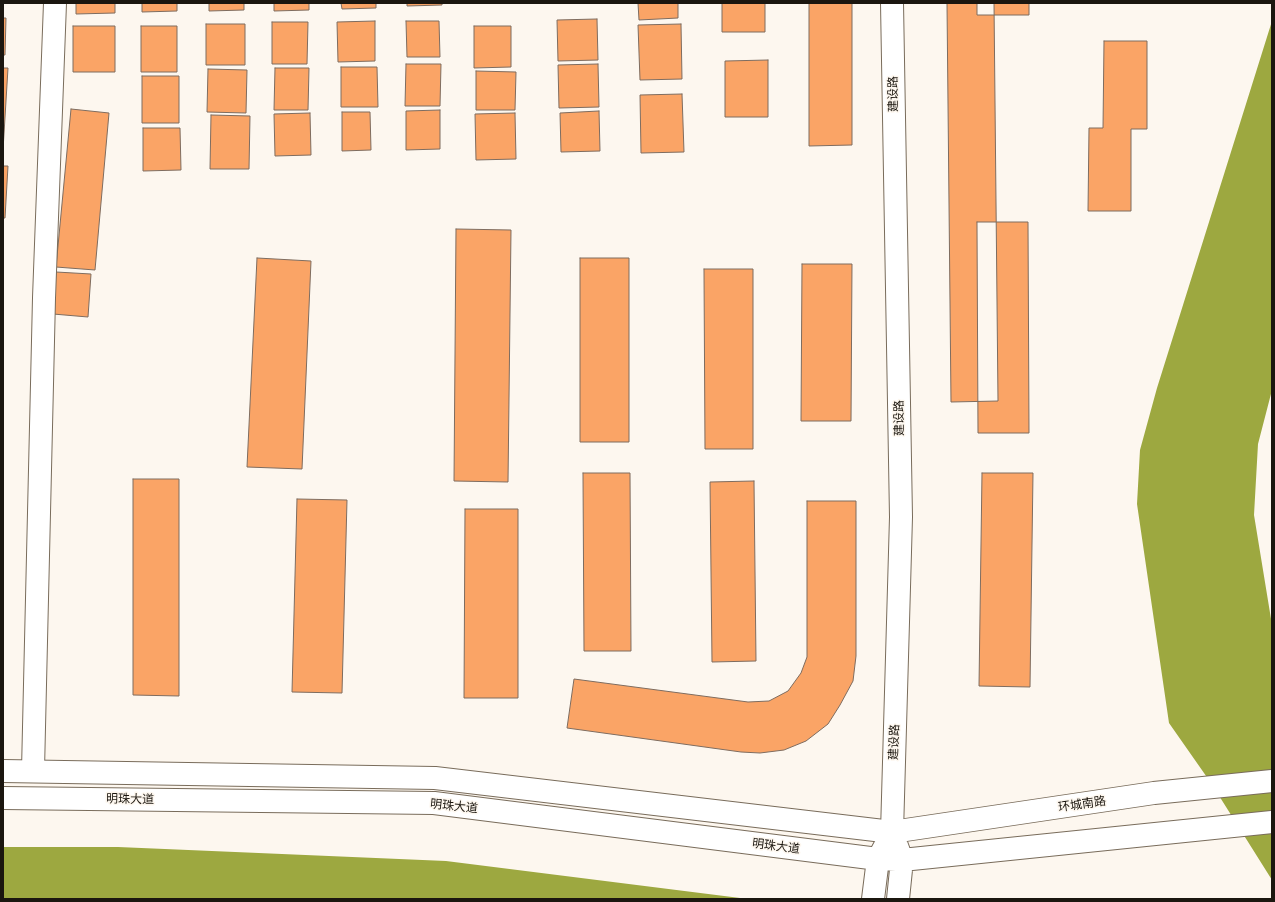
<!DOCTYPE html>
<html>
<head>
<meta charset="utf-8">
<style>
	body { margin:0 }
	#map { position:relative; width:1275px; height:902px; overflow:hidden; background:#fdf7ef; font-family:Barlow,sans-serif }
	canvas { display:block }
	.frame { position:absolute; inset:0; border:4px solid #1b160f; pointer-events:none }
</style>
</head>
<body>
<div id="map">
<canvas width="1275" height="902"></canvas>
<div class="frame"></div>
</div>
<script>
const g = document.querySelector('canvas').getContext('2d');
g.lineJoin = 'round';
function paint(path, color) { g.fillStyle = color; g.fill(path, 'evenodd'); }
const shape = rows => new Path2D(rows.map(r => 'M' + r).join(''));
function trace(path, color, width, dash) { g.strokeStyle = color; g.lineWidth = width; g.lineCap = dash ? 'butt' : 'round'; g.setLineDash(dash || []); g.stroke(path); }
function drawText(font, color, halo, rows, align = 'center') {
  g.font = font + ' Barlow,"Noto Sans SC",sans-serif'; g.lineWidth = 3; g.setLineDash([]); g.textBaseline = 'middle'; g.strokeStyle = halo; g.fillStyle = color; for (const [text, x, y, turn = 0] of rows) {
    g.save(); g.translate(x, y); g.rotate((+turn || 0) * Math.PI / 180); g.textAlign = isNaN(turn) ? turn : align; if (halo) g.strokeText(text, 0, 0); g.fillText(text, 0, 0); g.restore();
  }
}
paint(shape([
	[1272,21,1272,390,1258,444,1254,515,1272,625,1272,880,1211,783,1169,723,1137,504,1140,450,1157,388],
	[3,847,118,847,446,861,748,899,3,899]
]), '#9da840');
const building = shape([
	[76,3,115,3,115,13,76,14,76,3],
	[142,3,177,3,177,11,142,12,142,3],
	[209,3,244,3,244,10,209,11,209,3],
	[274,3,309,3,309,10,274,11,274,3],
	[341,3,376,3,376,8,342,9,341,3],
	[407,3,442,3,442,5,407,6,407,3],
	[638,3,678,3,678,18,639,20,638,3],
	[722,3,765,3,765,32,722,32,722,3],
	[809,3,852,3,852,145,809,146,809,3],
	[947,3,994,3,998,401,951,402,947,3],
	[977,3,1029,3,1029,15,977,15,977,3],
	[3,18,6,18,5,55,3,55,3,18],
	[597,19,598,60,558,61,557,20,597,19],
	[375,21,375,61,338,62,337,22,375,21],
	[406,21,439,21,440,57,407,57,406,21],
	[272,22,308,22,307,64,272,64,272,22],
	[206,24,245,24,245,65,206,65,206,24],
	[681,24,682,79,640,80,638,25,681,24],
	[73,26,115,26,115,72,73,72,73,26],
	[141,26,177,26,177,72,141,72,141,26],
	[474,26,511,26,511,67,474,68,474,26],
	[1104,41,1147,41,1147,129,1131,129,1131,211,1088,211,1089,128,1103,128,1104,41],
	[768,60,768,117,725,117,725,61,768,60],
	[406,64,441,64,440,106,405,106,406,64],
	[598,64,599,107,559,108,558,65,598,64],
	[341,67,377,67,378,107,341,107,341,67],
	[3,68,8,68,3,150,3,68],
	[275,68,309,68,308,110,274,110,275,68],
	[208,69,247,70,246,113,207,112,208,69],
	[476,71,516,72,515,110,476,110,476,71],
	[142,76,179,76,179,123,142,123,142,76],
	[682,94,684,152,641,153,640,95,682,94],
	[71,109,109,113,95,270,56,267,71,109],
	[440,110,440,149,406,150,406,111,440,110],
	[599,111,600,151,561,152,560,113,599,111],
	[342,112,370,112,371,150,342,151,342,112],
	[310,113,311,155,275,156,274,114,310,113],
	[515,113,516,159,476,160,475,114,515,113],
	[211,115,250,116,249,169,210,169,211,115],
	[143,128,180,128,181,170,143,171,143,128],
	[3,166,8,166,5,218,3,218,3,166],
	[977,222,1028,222,1029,433,978,433,977,222],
	[456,229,511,230,508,482,454,481,456,229],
	[257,258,311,261,302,469,247,467,257,258],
	[580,258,629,258,629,442,580,442,580,258],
	[802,264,852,264,851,421,801,421,802,264],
	[704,269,753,269,753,449,705,449,704,269],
	[56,272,91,274,88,317,53,314,56,272],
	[583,473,630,473,631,651,584,651,583,473],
	[982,473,1033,473,1030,687,979,686,982,473],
	[133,479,179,479,179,696,133,695,133,479],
	[754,481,756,661,712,662,710,482,754,481],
	[297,499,347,500,342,693,292,692,297,499],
	[807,501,856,501,856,656,853,681,840,705,828,724,806,741,784,750,760,753,741,752,567,728,574,679,748,702,769,701,788,691,801,673,807,657,807,501],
	[465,509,518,509,518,698,464,698,465,509]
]);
paint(building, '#faa466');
trace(building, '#7e6c5f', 1);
const minor = shape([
	[33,770,44,298,55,3]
]);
const tertiary = shape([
	[892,832,901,517,892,3]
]);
const secondary = shape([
	[3,771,435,778,892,832,1154,793,1272,781],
	[3,798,434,803,878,859,902,860,1272,822],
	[897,846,902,860,898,899],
	[873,899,878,859,885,846]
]);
trace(minor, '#796c5b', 24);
trace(tertiary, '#796c5b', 24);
trace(secondary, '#796c5b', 24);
trace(minor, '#fff', 22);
trace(tertiary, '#fff', 22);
trace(secondary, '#fff', 22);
drawText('12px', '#1b160f', '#fdf7ef', [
	["建设路",893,94,-91],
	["建设路",899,418,-91],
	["建设路",894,742,-88],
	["明珠大道",130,799,1],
	["环城南路",1082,804,-8],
	["明珠大道",454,806,6],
	["明珠大道",776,846,7]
]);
</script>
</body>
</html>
